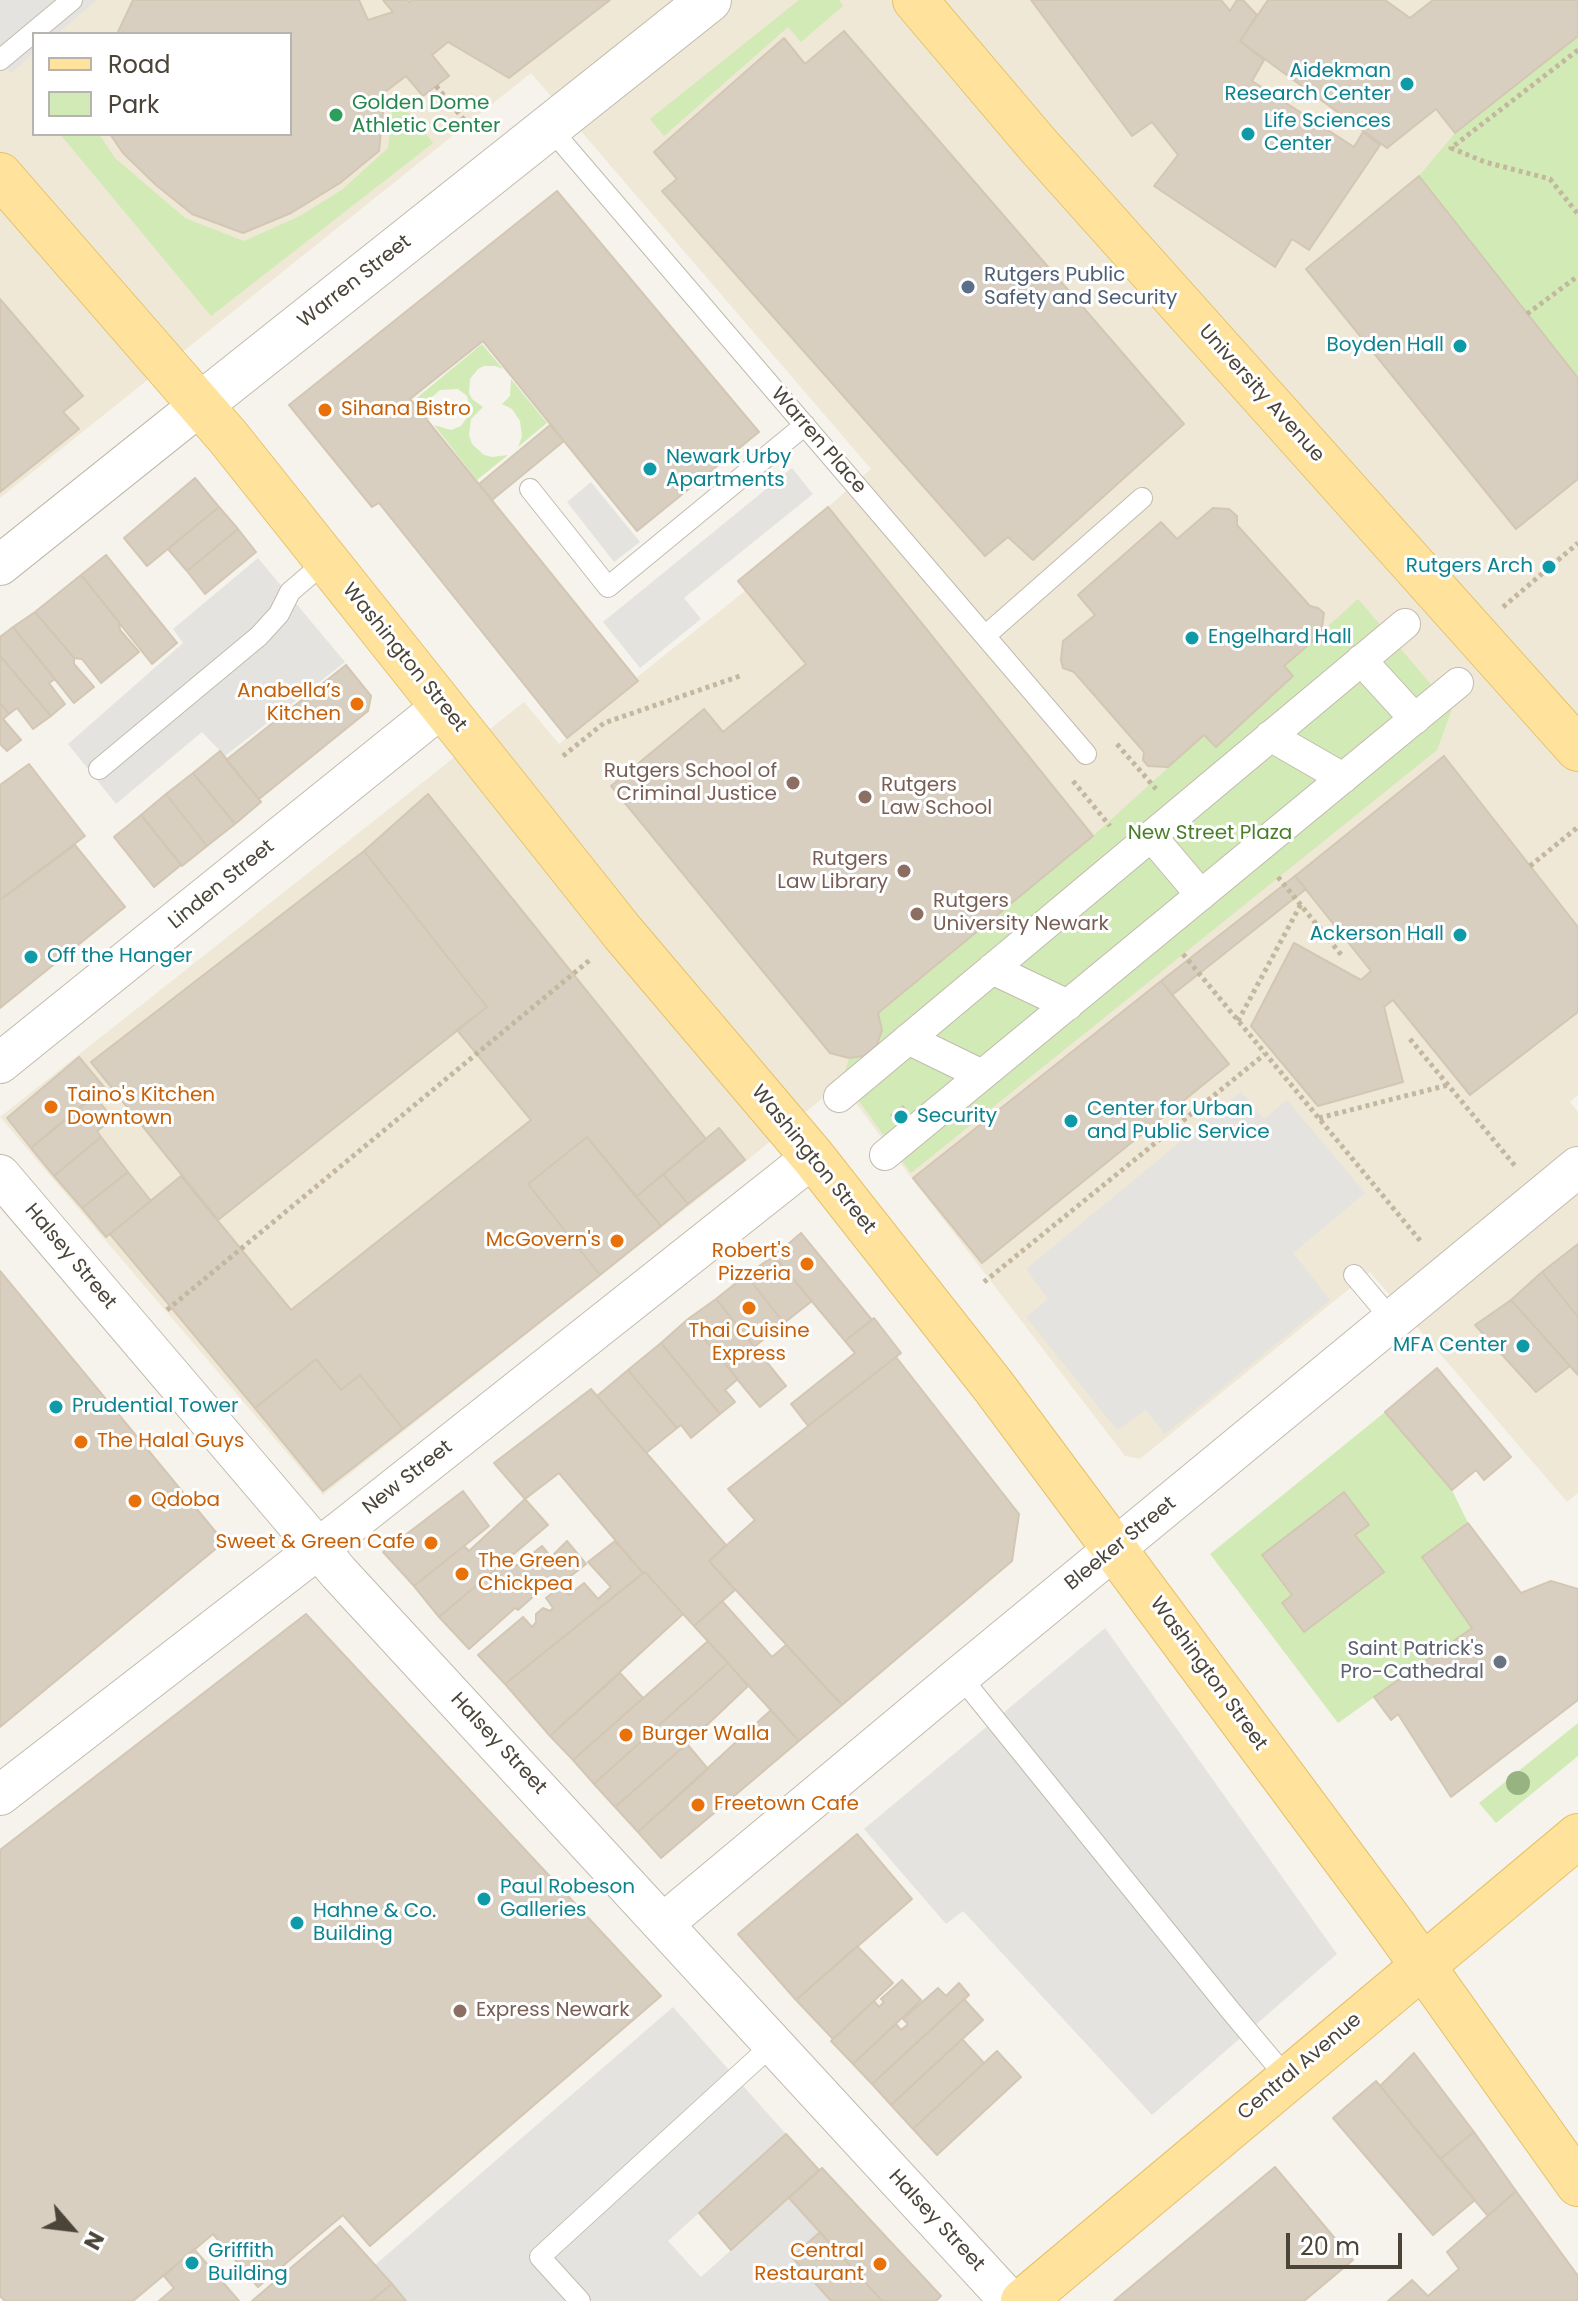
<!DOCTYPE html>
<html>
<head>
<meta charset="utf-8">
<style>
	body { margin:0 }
	#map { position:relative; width:1578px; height:2301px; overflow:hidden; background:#f6f3ec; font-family:Poppins,sans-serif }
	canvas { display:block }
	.legend { position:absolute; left:32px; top:32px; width:260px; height:104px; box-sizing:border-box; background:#fff; border:2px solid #b7b4b0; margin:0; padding:10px 14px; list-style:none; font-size:24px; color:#4b4439 }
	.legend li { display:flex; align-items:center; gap:16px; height:40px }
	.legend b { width:40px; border:2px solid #b7b4b0 }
	.north { position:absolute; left:32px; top:2189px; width:80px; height:80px; -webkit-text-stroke:6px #fff; paint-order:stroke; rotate:118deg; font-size:22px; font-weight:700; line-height:32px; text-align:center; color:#4b4439 }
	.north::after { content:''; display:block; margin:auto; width:28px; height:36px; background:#4b4439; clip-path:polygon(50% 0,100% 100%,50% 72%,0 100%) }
	.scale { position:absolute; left:1286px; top:2233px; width:116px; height:36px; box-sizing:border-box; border:4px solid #4b4439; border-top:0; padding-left:10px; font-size:24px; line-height:28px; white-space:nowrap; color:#4b4439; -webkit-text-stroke:6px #fff; paint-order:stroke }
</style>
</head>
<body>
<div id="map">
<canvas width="1578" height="2301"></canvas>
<ul class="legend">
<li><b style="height:10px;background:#ffe39c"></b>Road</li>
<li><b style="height:22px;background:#d2eab5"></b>Park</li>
</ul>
<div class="north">N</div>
<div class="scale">20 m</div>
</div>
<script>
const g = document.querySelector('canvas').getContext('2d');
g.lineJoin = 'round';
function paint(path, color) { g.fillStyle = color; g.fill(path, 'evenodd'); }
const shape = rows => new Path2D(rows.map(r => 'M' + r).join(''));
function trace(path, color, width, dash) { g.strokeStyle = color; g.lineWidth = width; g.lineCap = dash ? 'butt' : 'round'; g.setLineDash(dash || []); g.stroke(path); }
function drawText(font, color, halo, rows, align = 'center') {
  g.font = font + ' Poppins,sans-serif'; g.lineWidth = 6; g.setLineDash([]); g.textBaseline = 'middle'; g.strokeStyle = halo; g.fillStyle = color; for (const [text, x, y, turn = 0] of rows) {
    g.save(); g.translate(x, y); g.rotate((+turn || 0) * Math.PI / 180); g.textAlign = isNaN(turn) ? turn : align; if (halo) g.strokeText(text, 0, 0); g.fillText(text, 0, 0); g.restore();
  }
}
paint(shape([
	[0,0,1578,0,1578,1095,1570,1102,1578,1112,1578,1493,1567,1502,1370,1272,1140,1459,1125,1456,910,1176,841,1083,745,1162,323,1495,0,1117,524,702,559,744,638,682,636,678,745,591,738,581,828,507,871,469,531,73,0,498],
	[34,34,290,34,290,134,34,134]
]), '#efe8d6');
paint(shape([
	[799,0,839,0,843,6,801,42,788,27,664,136,650,119],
	[1578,36,1578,378,1419,176,1455,133],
	[394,94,433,143,211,316,60,134,99,134,115,158,185,218,244,241,300,216,343,189,388,148],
	[482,344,503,369,495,366,484,366,478,369,470,379,469,393,472,399,483,407,471,419,469,435,472,444,484,455,492,457,508,455,477,480,434,425,451,430,461,426,471,412,467,396,458,389,440,390,432,397,428,408,431,418,428,419,413,401],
	[511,379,547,423,518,447,522,436,520,421,512,409,502,404,510,396],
	[1358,599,1452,709,1437,750,911,1173,843,1079,849,1058,864,1056,878,1045,882,1030,878,1013,1093,836,1204,735,1216,747,1293,676,1284,666],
	[1385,1412,1452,1490,1468,1523,1422,1557,1472,1628,1338,1723,1210,1554],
	[1578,1723,1578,1756,1496,1823,1479,1803]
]), '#d2eab5');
paint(shape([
	[0,0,97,0,57,34,34,34,34,53,11,73,0,61],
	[792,468,813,494,684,598,701,619,640,668,603,622],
	[591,482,640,542,614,562,567,502],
	[258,558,345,662,225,756,202,732,116,804,68,744,183,643,173,629],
	[1241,1092,1264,1119,1287,1100,1365,1193,1293,1253,1330,1300,1165,1434,1146,1410,1117,1430,1026,1317,1048,1299,1026,1269],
	[1105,1628,1337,1954,1152,2115,963,1911,946,1924,864,1829],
	[673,2007,786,2134,668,2241,701,2277,789,2198,820,2232,792,2258,831,2301,406,2301,375,2265]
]), '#e5e3e0');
const building = shape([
	[133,0,359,0,368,20,393,12,383,0,407,0,409,2,412,0,610,0,509,78,448,42,432,55,449,76,423,96,406,76,385,92,379,151,340,183,291,213,243,233,192,214,156,185,123,153,110,134,290,134,290,34,117,34,133,0],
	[1031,0,1221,0,1230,11,1237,0,1243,0,1257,15,1240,41,1264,60,1252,81,1354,147,1363,132,1380,145,1309,250,1292,239,1275,267,1154,186,1178,155,1152,122,1132,136,1031,0],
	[1268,0,1385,0,1410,18,1433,0,1578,0,1578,36,1455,133,1436,109,1387,148,1240,41,1268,0],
	[844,31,1184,424,1033,560,1008,537,985,556,662,191,677,179,654,152,784,38,805,64,844,31],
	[1419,176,1578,378,1578,479,1516,529,1306,269,1419,176],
	[557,191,759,432,637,531,483,341,410,399,638,681,567,738,379,503,372,507,289,405,557,191],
	[0,299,83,396,63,412,79,429,0,492,0,299],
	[550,425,564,441,492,500,479,484,550,425],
	[195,478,219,507,147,566,124,538,195,478],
	[219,507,238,529,187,571,168,549,219,507],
	[828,507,1093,836,878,1013,882,1030,877,1045,864,1056,849,1058,830,1053,611,786,704,709,723,732,806,664,738,581,828,507],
	[1213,508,1229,509,1237,516,1237,525,1310,606,1318,608,1324,613,1321,634,1284,666,1293,676,1216,747,1204,735,1168,767,1148,766,1143,760,1144,752,1074,672,1063,668,1061,660,1063,641,1095,615,1078,595,1161,522,1177,539,1213,508],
	[238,529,256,552,205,594,187,571,238,529],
	[106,555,177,643,152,664,81,575,106,555],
	[81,575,119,622,120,630,139,652,101,683,82,659,74,658,35,612,81,575],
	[35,612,74,658,74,664,94,687,74,703,13,627,35,612],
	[13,627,55,679,49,683,65,704,51,716,0,656,0,637,13,627],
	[0,656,51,716,33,729,17,708,9,714,0,703,0,656],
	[346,665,371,696,368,711,259,799,226,760,346,665],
	[0,703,9,714,3,719,21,740,7,751,0,744,0,703],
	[220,751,261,802,235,824,193,773,220,751],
	[1444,756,1578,927,1578,1012,1470,1095,1393,1000,1384,1007,1403,1082,1318,1106,1251,1026,1294,943,1361,980,1371,971,1295,876,1444,756],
	[29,764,85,836,0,900,0,785,29,764],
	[193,773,235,824,207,846,166,794,193,773],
	[166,794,207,846,182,866,141,815,166,794],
	[428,794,706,1139,636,1197,587,1137,528,1184,600,1275,403,1429,360,1375,341,1390,316,1359,255,1408,110,1234,181,1176,291,1310,531,1120,457,1030,487,1007,364,851,428,794],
	[141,815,181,865,154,887,114,837,141,815],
	[75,845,125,907,0,1008,0,900,75,845],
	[364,851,487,1007,218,1220,91,1062,364,851],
	[1295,876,1306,889,1172,995,1161,981,1295,876],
	[1161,981,1229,1064,982,1263,913,1178,1161,981],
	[79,1057,104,1087,31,1148,7,1118,79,1057],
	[95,1096,113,1119,97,1131,101,1137,54,1176,31,1148,95,1096],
	[903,1106,911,1118,900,1127,891,1115,903,1106],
	[719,1128,745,1160,688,1204,663,1174,719,1128],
	[101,1137,128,1172,82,1208,54,1176,101,1137],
	[587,1137,661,1226,600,1275,528,1184,587,1137],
	[128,1172,151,1201,106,1237,82,1208,128,1172],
	[663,1174,688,1204,661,1226,636,1197,663,1174],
	[801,1233,872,1320,845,1341,774,1256,801,1233],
	[1578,1244,1578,1317,1542,1272,1578,1244],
	[774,1256,812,1301,784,1323,746,1275,774,1256],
	[0,1271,224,1542,0,1727,0,1271],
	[1542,1272,1578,1317,1578,1375,1511,1300,1542,1272],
	[746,1275,784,1323,754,1347,716,1299,746,1275],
	[716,1299,786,1386,760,1407,688,1319,716,1299],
	[1511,1300,1570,1366,1536,1392,1475,1325,1511,1300],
	[874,1318,901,1353,808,1426,791,1404,855,1353,845,1341,874,1318],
	[688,1319,738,1379,725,1390,735,1402,720,1414,661,1343,688,1319],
	[661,1343,720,1414,691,1438,681,1425,677,1428,628,1370,661,1343],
	[896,1357,1019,1514,1012,1561,842,1705,709,1561,755,1520,728,1489,896,1357],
	[316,1359,341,1390,360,1375,403,1429,323,1491,255,1408,316,1359],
	[1437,1368,1511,1457,1484,1480,1476,1470,1452,1490,1385,1412,1437,1368],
	[628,1370,677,1428,646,1453,597,1396,628,1370],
	[591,1389,726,1545,709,1561,735,1590,694,1626,645,1572,643,1573,559,1473,525,1499,494,1463,591,1389],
	[463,1491,489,1526,414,1586,383,1552,463,1491],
	[1344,1492,1369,1525,1355,1535,1384,1572,1304,1632,1282,1603,1292,1595,1262,1555,1344,1492],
	[525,1499,548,1525,439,1617,414,1586,464,1546,469,1551,525,1499],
	[1468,1523,1521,1593,1551,1581,1578,1589,1578,1700,1451,1797,1398,1714,1391,1720,1374,1697,1472,1628,1422,1557,1468,1523],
	[567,1541,586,1564,557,1587,552,1580,518,1610,515,1608,469,1649,439,1617,510,1557,517,1566,542,1546,551,1557,567,1541],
	[615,1541,643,1573,505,1684,478,1655,523,1617,532,1627,536,1622,536,1614,543,1608,550,1611,553,1608,546,1598,561,1586,569,1595,584,1583,598,1599,611,1587,588,1562,615,1541],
	[645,1572,683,1614,550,1736,505,1684,645,1572],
	[722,1601,772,1657,786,1645,842,1705,799,1741,694,1626,722,1601],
	[306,1614,661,1996,370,2246,343,2215,258,2287,213,2234,133,2301,5,2301,0,2296,0,1850,306,1614],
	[708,1641,728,1663,594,1784,573,1760,708,1641],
	[728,1663,748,1686,689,1742,615,1807,594,1784,728,1663],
	[620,1673,643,1698,573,1760,550,1736,620,1673],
	[771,1710,799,1741,661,1858,638,1832,771,1710],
	[687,1744,708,1769,638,1832,615,1807,687,1744],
	[857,1834,912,1899,796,2000,738,1934,857,1834],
	[857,1946,893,1983,833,2039,796,2000,857,1946],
	[902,1980,921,2000,853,2064,831,2041,874,2001,879,2007,884,2002,881,1999,902,1980],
	[959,1983,969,1995,872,2084,853,2064,896,2024,901,2030,908,2024,903,2019,938,1988,946,1996,959,1983],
	[964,1999,983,2020,891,2105,872,2084,964,1999],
	[962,2039,984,2063,913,2129,891,2105,962,2039],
	[997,2051,1021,2077,937,2155,913,2129,997,2051],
	[1414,2053,1474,2132,1440,2159,1380,2086,1414,2053],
	[1376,2081,1475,2200,1433,2235,1333,2118,1376,2081],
	[1474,2132,1516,2191,1488,2216,1440,2159,1474,2132],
	[786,2134,819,2170,731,2250,699,2213,786,2134],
	[1275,2167,1353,2260,1304,2301,1114,2301,1275,2167],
	[822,2168,941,2296,936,2301,882,2301,789,2198,822,2168],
	[1516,2191,1578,2276,1578,2301,1388,2301,1412,2280,1428,2296,1459,2269,1447,2252,1516,2191],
	[340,2226,392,2284,371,2301,252,2301,340,2226],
	[820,2232,882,2301,831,2301,792,2257,820,2232],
	[194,2249,239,2301,159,2301,174,2288,164,2276,194,2249],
	[392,2284,406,2301,371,2301,392,2284]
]);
paint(building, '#d8cfc1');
trace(building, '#d3c7b4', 2);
const service = shape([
	[0,60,72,0],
	[550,128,1086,754],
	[530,489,608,587,805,425],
	[985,636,1142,498],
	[99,769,259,636,279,614,290,592,326,561],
	[1354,1275,1392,1320],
	[960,1676,1230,2010,1287,2078],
	[580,2301,540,2257,773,2044]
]);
const pedestrian = shape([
	[1361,660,1415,719],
	[1270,736,1343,778],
	[1151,836,1201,895],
	[992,969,1068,1005],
	[908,1039,982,1075],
	[839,1097,1405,624],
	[885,1155,1458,683]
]);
const minor = shape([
	[0,565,200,405],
	[0,1063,443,706],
	[0,1175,339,1573,1010,2301],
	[0,1795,346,1527,813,1157],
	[664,1923,960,1676,1578,1167]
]);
const tertiary = shape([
	[200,405,709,0]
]);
const primary = shape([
	[915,0,1037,144,1578,749],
	[0,175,228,437,623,933,813,1157,994,1387,1395,1927,1578,2184],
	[1023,2301,1578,1836]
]);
trace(service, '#c2bbae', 22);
trace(pedestrian, '#c2bbae', 32);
trace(minor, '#c2bbae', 42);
trace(tertiary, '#c2bbae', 46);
trace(primary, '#e6c16a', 46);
trace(shape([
	[1578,50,1451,148,1485,162,1550,179,1578,214],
	[436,86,475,133],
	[1527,314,1578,276],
	[1503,607,1578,543],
	[1117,744,1156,789],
	[563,756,604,723,743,675],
	[1073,781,1110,826],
	[1530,866,1578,827],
	[1278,877,1343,957],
	[1183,954,1422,1243],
	[1238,1021,1301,904],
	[1410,1039,1516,1167],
	[1319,1118,1448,1085],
	[984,1282,1265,1054],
	[167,1310,591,959]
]), '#c4b79f', 5, [4, 4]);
trace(service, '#fff', 20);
trace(pedestrian, '#fff', 30);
trace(minor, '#fff', 40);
trace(tertiary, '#fff', 44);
trace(primary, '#ffe39c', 44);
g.fillStyle = '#97b381';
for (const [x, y] of [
	[1518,1783]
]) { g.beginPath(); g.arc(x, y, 12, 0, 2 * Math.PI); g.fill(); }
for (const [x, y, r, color] of [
	[1407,84,8,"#0f9aa8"],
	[336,115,8,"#2e9e5b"],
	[1248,134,8,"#0f9aa8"],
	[968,287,8,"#5c6f8a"],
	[1460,346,8,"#0f9aa8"],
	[325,410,8,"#e8710a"],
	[650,469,8,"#0f9aa8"],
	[1549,567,8,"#0f9aa8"],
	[1192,638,8,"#0f9aa8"],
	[357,704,8,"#e8710a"],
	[793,783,8,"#8d6e63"],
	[865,797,8,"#8d6e63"],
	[904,871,8,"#8d6e63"],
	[917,914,8,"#8d6e63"],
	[1460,935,8,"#0f9aa8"],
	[31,957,8,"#0f9aa8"],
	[51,1107,8,"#e8710a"],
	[901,1117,8,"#0f9aa8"],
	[1071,1121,8,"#0f9aa8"],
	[617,1241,8,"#e8710a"],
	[807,1264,8,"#e8710a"],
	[749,1308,8,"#e8710a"],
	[1523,1346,8,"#0f9aa8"],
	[56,1407,8,"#0f9aa8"],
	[81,1442,8,"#e8710a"],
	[135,1501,8,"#e8710a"],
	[431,1543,8,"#e8710a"],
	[462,1574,8,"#e8710a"],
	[1500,1662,8,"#6b7280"],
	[626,1735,8,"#e8710a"],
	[698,1805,8,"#e8710a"],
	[484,1899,8,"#0f9aa8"],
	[297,1923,8,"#0f9aa8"],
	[460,2011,8,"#8d6e63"],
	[192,2263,8,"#0f9aa8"],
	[880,2264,8,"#e8710a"]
]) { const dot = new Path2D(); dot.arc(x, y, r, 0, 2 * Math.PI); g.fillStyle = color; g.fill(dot); trace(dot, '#fff', 3); }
drawText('20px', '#0d838f', '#fff', [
	["Aidekman",1391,72,"right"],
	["Research Center",1391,95,"right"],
	["Life Sciences",1264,122],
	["Center",1264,145],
	["Boyden Hall",1444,346,"right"],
	["Newark Urby",666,458],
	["Apartments",666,481],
	["Rutgers Arch",1533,567,"right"],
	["Engelhard Hall",1208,638],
	["Ackerson Hall",1444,935,"right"],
	["Off the Hanger",47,957],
	["Center for Urban",1087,1110],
	["and Public Service",1087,1133],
	["Security",917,1117],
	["MFA Center",1507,1346,"right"],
	["Prudential Tower",72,1407],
	["Paul Robeson",500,1888],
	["Galleries",500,1911],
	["Hahne & Co.",313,1912],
	["Building",313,1935],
	["Griffith",208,2252],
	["Building",208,2275]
], 'left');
drawText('20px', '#27864d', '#fff', [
	["Golden Dome",352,104],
	["Athletic Center",352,127]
], 'left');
drawText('20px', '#4e5e75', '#fff', [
	["Rutgers Public",984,276],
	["Safety and Security",984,299]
], 'left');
drawText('20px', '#4b4439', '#fff', [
	["Warren Street",355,282,-38],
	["University Avenue",1261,394,48],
	["Warren Place",818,441,49],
	["Washington Street",404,658,51],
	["Linden Street",222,885,-39],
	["Washington Street",813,1160,51],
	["Halsey Street",70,1257,50],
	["New Street",408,1478,-38],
	["Bleeker Street",1121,1544,-39],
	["Washington Street",1208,1674,54],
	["Halsey Street",498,1744,47],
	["Central Avenue",1300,2067,-40],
	["Halsey Street",936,2221,47]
]);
drawText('20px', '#c56008', '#fff', [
	["Sihana Bistro",341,410],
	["Anabella’s",341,692,"right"],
	["Kitchen",341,715,"right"],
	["Taino's Kitchen",67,1096],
	["Downtown",67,1119],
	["McGovern's",601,1241,"right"],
	["Robert's",791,1252,"right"],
	["Pizzeria",791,1275,"right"],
	["Thai Cuisine",749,1332,"center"],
	["Express",749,1355,"center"],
	["The Halal Guys",97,1442],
	["Qdoba",151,1501],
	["Sweet & Green Cafe",415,1543,"right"],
	["The Green",478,1562],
	["Chickpea",478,1585],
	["Burger Walla",642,1735],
	["Freetown Cafe",714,1805],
	["Central",864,2252,"right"],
	["Restaurant",864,2275,"right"]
], 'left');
drawText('20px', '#785e54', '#fff', [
	["Rutgers School of",777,772,"right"],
	["Criminal Justice",777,795,"right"],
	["Rutgers",881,786],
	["Law School",881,809],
	["Rutgers",888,860,"right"],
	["Law Library",888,883,"right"],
	["Rutgers",933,902],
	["University Newark",933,925],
	["Express Newark",476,2011]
], 'left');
drawText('20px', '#4a7f2a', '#fff', [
	["New Street Plaza",1210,834]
]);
drawText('20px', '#5b616d', '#fff', [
	["Saint Patrick's",1484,1650],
	["Pro-Cathedral",1484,1673]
], 'right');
</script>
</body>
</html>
